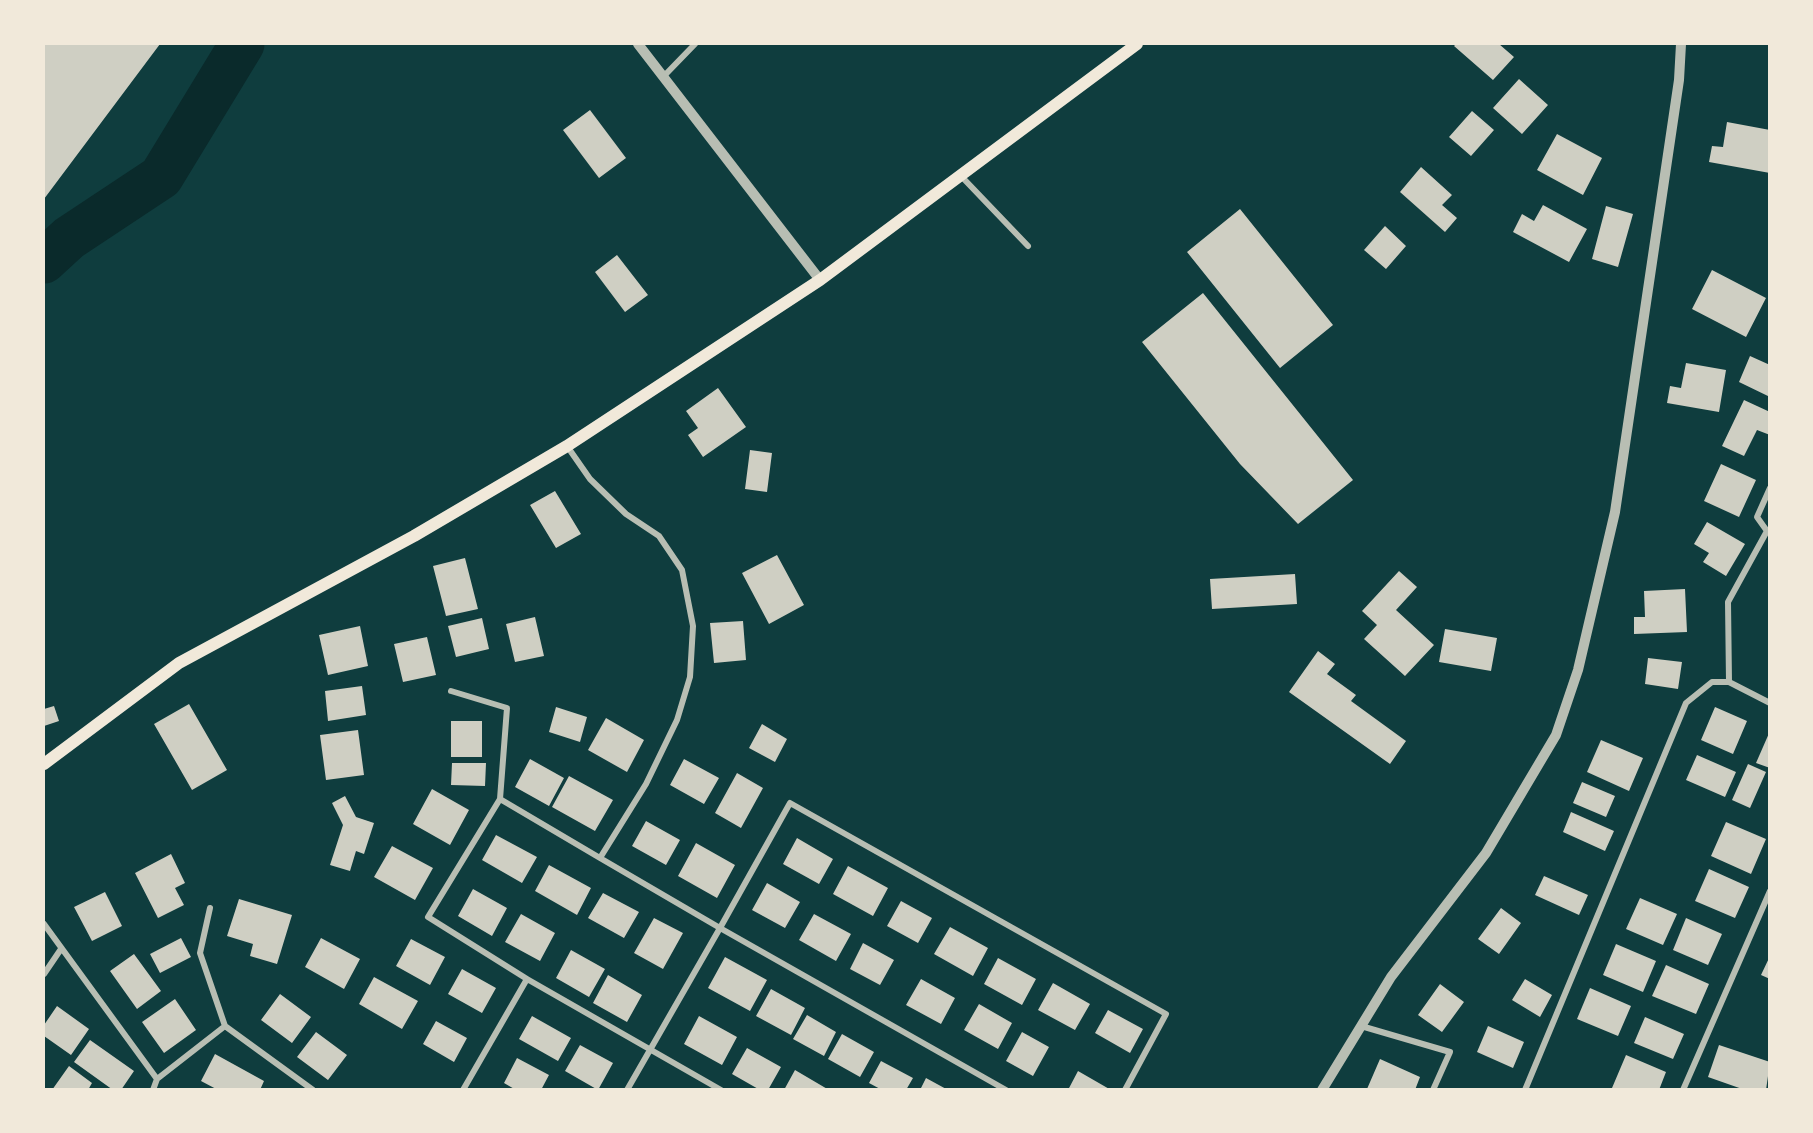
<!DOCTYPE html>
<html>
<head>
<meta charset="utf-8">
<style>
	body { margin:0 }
	#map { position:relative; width:1813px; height:1133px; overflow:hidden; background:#0f3d3e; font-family:Ubuntu,sans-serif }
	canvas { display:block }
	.frame { position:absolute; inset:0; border:45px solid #f1e9da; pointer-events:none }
</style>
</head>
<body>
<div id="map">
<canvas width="1813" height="1133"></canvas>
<div class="frame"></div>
</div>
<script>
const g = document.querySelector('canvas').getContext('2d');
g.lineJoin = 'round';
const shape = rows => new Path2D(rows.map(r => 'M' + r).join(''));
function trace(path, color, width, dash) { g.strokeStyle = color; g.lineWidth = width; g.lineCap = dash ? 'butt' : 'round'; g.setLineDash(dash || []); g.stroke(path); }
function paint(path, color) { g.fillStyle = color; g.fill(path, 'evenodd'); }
trace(shape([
	[44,261,69,238,161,177,242,44]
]), '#0a2a2b', 45);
paint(shape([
	[44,44,160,44,44,199],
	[1456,44,1499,44,1514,57,1493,80,1454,46],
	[1519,79,1548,105,1522,134,1493,108],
	[590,110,626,158,599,178,563,130],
	[1472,111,1494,130,1471,156,1449,137],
	[1727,122,1770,130,1770,173,1709,162,1712,146,1723,147],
	[1557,134,1602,158,1583,195,1537,170],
	[1421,167,1452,195,1442,205,1457,218,1445,232,1400,192],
	[1543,205,1587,229,1569,262,1513,232,1522,214,1534,221],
	[1606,206,1633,214,1618,267,1592,259],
	[1240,209,1333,325,1280,368,1187,252],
	[1385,226,1406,246,1386,269,1364,250],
	[617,255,648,295,625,312,595,272],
	[1712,270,1766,298,1746,337,1692,309],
	[1203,293,1353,480,1298,524,1240,464,1142,342],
	[1750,356,1770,365,1770,397,1739,382],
	[1686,363,1726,370,1719,412,1667,403,1670,386,1681,388],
	[718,388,746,427,703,457,688,435,698,428,686,411],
	[1744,400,1770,412,1770,435,1757,430,1744,456,1722,446],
	[750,450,772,453,767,492,745,489],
	[1721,464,1756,480,1739,517,1704,501],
	[555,491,581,534,556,548,530,505],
	[1707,522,1745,544,1726,576,1703,562,1709,553,1694,544],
	[777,555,804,605,769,624,742,573],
	[465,558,478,609,446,616,433,566],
	[1399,571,1417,587,1396,610,1434,645,1405,676,1364,639,1377,625,1362,611],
	[1295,574,1297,604,1212,609,1210,579],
	[1685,589,1687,632,1634,634,1634,617,1645,617,1644,591],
	[535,617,544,656,515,662,506,624],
	[482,618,489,649,456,657,448,626],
	[743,621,746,660,714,663,710,623],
	[360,626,368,666,328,675,319,635],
	[1445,629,1497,638,1491,671,1439,662],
	[427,637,436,675,403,682,394,644],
	[1318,651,1335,664,1327,674,1356,695,1351,701,1406,741,1390,764,1289,692],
	[1648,658,1682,662,1678,689,1645,684],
	[362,686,366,715,328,721,325,691],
	[189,704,227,770,192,790,154,724],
	[54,706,59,721,44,726,44,709],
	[556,707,587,717,580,742,549,732],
	[1715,707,1747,721,1733,754,1701,740],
	[606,718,644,740,627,772,588,750],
	[451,721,482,721,482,757,451,757],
	[762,724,787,739,775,762,749,748],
	[358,730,364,775,326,780,320,735],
	[1770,731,1770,768,1756,763],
	[1601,740,1643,758,1629,791,1587,772],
	[1697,755,1736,772,1725,797,1686,780],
	[530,759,564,778,549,806,515,787],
	[684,759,719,778,704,804,670,785],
	[452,763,486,763,485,786,451,785],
	[1748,764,1766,772,1750,808,1732,800],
	[737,773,763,788,741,828,715,813],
	[569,776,613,800,595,831,552,807],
	[1582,782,1615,796,1606,817,1573,803],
	[432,789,469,810,450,845,413,824],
	[345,796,356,817,374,823,364,854,356,851,350,871,330,865,343,825,332,803],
	[1571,812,1614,831,1605,851,1563,832],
	[646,821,680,840,666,865,632,846],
	[1726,822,1766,839,1751,874,1711,856],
	[496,835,537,857,522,883,482,860],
	[797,838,833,859,819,884,783,864],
	[696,843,735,865,717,898,678,876],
	[392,846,433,868,415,900,374,877],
	[171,854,185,883,175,888,184,905,158,918,135,873],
	[549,865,591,888,577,915,535,891],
	[848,866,888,888,873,916,833,894],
	[1709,869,1749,887,1735,918,1695,901],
	[1544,876,1588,895,1579,915,1535,895],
	[767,883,800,902,785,928,752,910],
	[473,889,507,908,492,936,458,916],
	[105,892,122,926,92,941,74,907],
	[603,893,639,912,624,938,588,918],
	[1640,898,1677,914,1663,945,1626,929],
	[239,899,292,915,277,964,250,956,253,944,227,936],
	[901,901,932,918,918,943,887,926],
	[1501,908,1521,923,1499,954,1478,939],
	[521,914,555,933,540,961,505,942],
	[814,914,851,934,836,961,799,940],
	[654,918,683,933,663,969,634,953],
	[1686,918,1722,934,1708,965,1673,950],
	[950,927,988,948,973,976,934,954],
	[181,938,191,957,160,973,150,954],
	[321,938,360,959,344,989,305,967],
	[411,939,445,957,430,985,396,966],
	[863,943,894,960,880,985,850,969],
	[1616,944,1656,961,1643,992,1603,975],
	[571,950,605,969,589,997,556,978],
	[134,954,161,991,137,1009,110,971],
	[1770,956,1770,979,1761,975],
	[725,957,767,980,750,1011,708,988],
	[998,958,1036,979,1022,1005,984,984],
	[1666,965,1709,984,1696,1014,1652,996],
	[462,969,496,988,482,1013,448,994],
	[608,975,642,995,627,1022,593,1003],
	[374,977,418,1001,402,1029,359,1004],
	[921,979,955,998,941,1024,906,1005],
	[1525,979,1552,995,1540,1017,1512,1000],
	[1053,983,1090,1004,1075,1030,1038,1010],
	[1440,984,1464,1002,1442,1032,1418,1015],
	[1590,988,1631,1006,1618,1036,1577,1019],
	[771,989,805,1008,791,1035,756,1016],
	[280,994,311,1017,292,1043,261,1020],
	[175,999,196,1030,164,1053,142,1022],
	[979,1004,1012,1023,998,1049,964,1030],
	[57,1006,89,1029,71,1055,44,1036,44,1025],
	[1108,1010,1143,1029,1130,1053,1095,1033],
	[807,1015,836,1032,824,1056,793,1039],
	[532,1016,571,1038,558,1061,519,1039],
	[699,1016,737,1037,722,1065,684,1044],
	[1645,1017,1684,1034,1673,1059,1634,1043],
	[436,1021,467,1038,454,1062,423,1044],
	[1488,1026,1524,1042,1513,1068,1477,1052],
	[316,1032,347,1055,328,1080,297,1057],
	[1022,1032,1049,1047,1033,1076,1006,1061],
	[842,1034,874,1052,860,1077,828,1059],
	[90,1040,134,1071,121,1090,113,1090,74,1062],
	[580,1045,613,1063,598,1090,565,1071],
	[1719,1045,1770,1062,1766,1090,1745,1090,1708,1077],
	[747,1048,781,1067,768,1090,760,1090,732,1074],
	[215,1054,264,1081,260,1090,218,1090,201,1081],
	[1626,1055,1666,1072,1659,1090,1612,1088],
	[517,1058,549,1075,541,1090,516,1090,504,1083],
	[1380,1059,1420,1077,1415,1090,1367,1089],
	[881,1061,913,1078,906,1090,882,1090,869,1083],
	[69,1066,92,1083,88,1090,52,1090],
	[795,1070,829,1090,784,1090],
	[1078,1071,1111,1090,1068,1090],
	[926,1078,948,1090,920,1090]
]), '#cfcfc3');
trace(shape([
	[664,76,695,44],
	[961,176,1028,246],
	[567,446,590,479,626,514,659,536,682,570,693,626,690,677,677,720,646,784,600,858,720,928,790,803,1166,1014,1125,1090],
	[1729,682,1728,602,1767,531,1757,517,1770,488],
	[451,691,507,708,500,799],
	[210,908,200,953,225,1026],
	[44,924,157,1079,153,1090],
	[44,974,61,949],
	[527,979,428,917,500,799,600,858],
	[1361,1026,1450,1052,1433,1090],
	[157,1079,225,1026,313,1090],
	[463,1090,527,979,721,1090],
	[627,1090,720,928,1006,1090],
	[1525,1090,1686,703,1712,682,1729,682,1770,703],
	[1683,1090,1770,891]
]), '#b8beb3', 6);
trace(shape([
	[638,44,820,280],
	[1322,1090,1391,977,1486,853,1556,735,1578,670,1615,512,1679,80,1681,44]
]), '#b8beb3', 10);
trace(shape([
	[44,764,179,663,414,536,567,446,820,280,1137,44]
]), '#f1e9da', 12);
</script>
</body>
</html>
